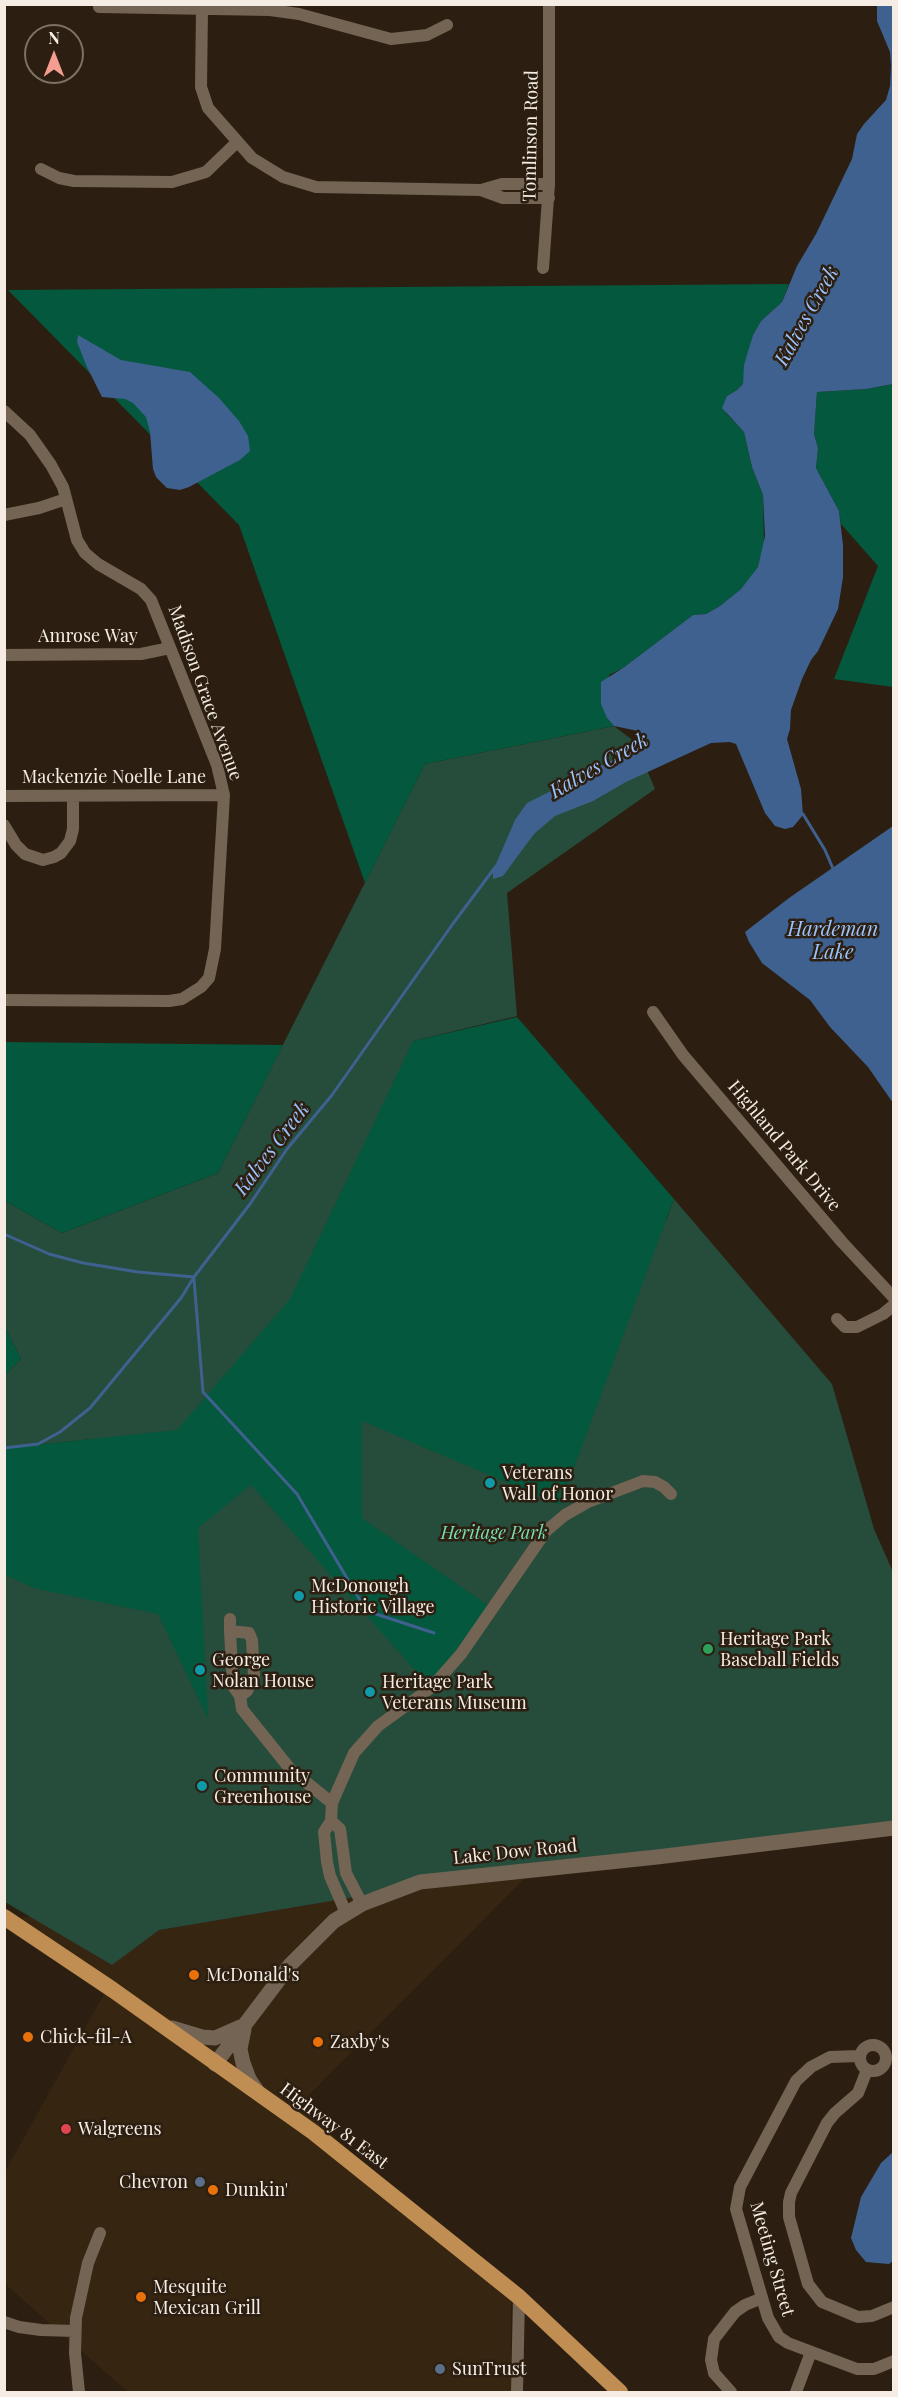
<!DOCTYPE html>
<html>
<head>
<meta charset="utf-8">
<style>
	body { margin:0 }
	#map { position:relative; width:898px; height:2397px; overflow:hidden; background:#2c1f11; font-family:"Playfair Display",serif }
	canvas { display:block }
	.frame { position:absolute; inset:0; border:6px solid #f5ede4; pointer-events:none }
	.north { position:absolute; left:24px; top:24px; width:60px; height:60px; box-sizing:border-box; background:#2c1f11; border:2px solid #7c7165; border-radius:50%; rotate:0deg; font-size:16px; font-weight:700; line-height:24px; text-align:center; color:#f5ede4 }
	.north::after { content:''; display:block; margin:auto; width:21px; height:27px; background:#f59d90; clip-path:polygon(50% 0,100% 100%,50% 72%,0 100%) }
</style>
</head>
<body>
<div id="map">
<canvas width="898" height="2397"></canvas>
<div class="frame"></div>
<div class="north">N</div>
</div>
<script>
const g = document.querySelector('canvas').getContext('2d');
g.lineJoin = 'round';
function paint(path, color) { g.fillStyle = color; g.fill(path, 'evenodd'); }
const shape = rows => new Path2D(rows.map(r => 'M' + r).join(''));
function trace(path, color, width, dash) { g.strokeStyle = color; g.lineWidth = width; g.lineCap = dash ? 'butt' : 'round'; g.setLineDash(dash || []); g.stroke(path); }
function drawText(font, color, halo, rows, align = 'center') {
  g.font = font + ' "Playfair Display",serif'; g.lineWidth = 5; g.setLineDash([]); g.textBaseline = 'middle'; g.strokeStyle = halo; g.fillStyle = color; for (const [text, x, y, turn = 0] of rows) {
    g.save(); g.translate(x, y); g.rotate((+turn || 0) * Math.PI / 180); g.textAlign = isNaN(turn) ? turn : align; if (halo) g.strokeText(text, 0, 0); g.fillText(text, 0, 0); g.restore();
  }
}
paint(shape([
	[536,1867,299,2105,511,2297,511,2392,128,2392,5,2284,5,2172,109,1985,5,1919]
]), '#362511');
paint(shape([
	[614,726,635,742,655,789,507,893,517,1016,413,1041,666,1221,674,1199,832,1384,874,1529,893,1572,893,1832,527,1868,159,1930,112,1965,5,1902,4,1463,93,1439,5,1448,5,1375,21,1359,5,1328,5,1201,62,1233,218,1173,425,764]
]), '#264c3b');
paint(shape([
	[789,284,782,302,761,321,753,335,743,384,737,390,727,396,726,413,744,432,752,467,763,495,764,545,758,567,750,579,741,589,720,606,706,614,693,615,623,668,609,675,607,718,614,726,425,764,365,883,239,525,8,290],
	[893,384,893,687,834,679,878,566,841,524,839,511,816,468,818,448,814,434,817,392,866,389],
	[517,1017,674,1199,560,1505,362,1421,362,1518,493,1609,429,1686,251,1485,198,1528,208,1719,158,1614,37,1589,5,1575,5,1448,177,1430,290,1299,413,1041],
	[5,1042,283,1045,218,1173,62,1233,5,1201],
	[5,1328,21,1359,5,1375,4,1375]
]), '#04583d');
paint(shape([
	[877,5,894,5,893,384,866,389,817,392,814,434,818,448,816,468,839,511,843,545,843,577,838,609,818,651,811,660,802,679,791,710,790,729,787,739,801,789,803,815,793,827,785,829,775,826,765,813,736,744,730,742,711,743,626,782,593,801,555,816,534,834,503,876,493,879,493,871,515,820,527,803,609,762,640,741,643,735,638,731,614,726,607,718,601,704,601,682,623,668,693,615,706,614,720,606,741,589,758,567,765,536,763,495,752,467,744,432,722,408,727,396,737,390,743,384,744,365,753,335,761,321,782,302,797,266,816,234,852,159,857,134,864,124,886,100,890,86,891,66,890,52,877,21],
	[78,335,121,360,190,372,219,398,239,421,248,436,250,451,240,460,189,487,180,490,167,488,156,477,153,469,150,432,146,417,133,403,125,399,102,397,87,367,77,342],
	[893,826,893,1103,868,1067,830,1027,810,1000,762,963,749,942,745,932,789,898],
	[893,2152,893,2261,889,2264,866,2262,856,2250,851,2238,861,2197,881,2163]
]), '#3f618f');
trace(shape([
	[803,814,825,850,834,871],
	[4,1234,49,1254,83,1263,138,1272,194,1277],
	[194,1279,203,1392,297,1494,360,1600,370,1612,434,1633],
	[4,1448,38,1444,60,1432,90,1408,181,1298,194,1277,250,1204,287,1149,332,1095,452,925,496,866]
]), '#3f618f', 3);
trace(shape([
	[99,7,270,10,299,14,391,39,427,35,447,25],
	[202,10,201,87,208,108,252,158,283,177,316,187,481,190,502,184,549,184],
	[41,169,59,178,74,181,172,182,206,172,236,143],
	[481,190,503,198,549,198],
	[543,268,549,184,549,4],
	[4,411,30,435,51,465,63,487,77,540,85,553,98,564,141,589,151,600,217,765,224,795,215,949,209,978,201,987,182,999,169,1001,4,1000],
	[4,515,39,508,66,499],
	[4,655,141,654,170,648],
	[4,796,224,795],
	[4,825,16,845,25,854,43,860,54,857,61,853,70,841,73,829,73,796],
	[653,1012,683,1055,842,1242,894,1298],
	[837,1319,845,1327,857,1327,883,1314,894,1305],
	[230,1619,230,1631],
	[240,1696,247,1691,254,1676,252,1640,249,1633,230,1631,233,1686,240,1696,242,1709,291,1770,332,1803],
	[331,1821,332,1803,354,1753,378,1726,432,1687,461,1654,546,1531,565,1515,588,1502,643,1481,655,1482,664,1487,671,1494],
	[346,1913,330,1876,327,1862,324,1832,331,1821,340,1829,346,1873,362,1904],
	'860 2058a13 13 0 1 1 26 0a13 13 0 1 1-26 0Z',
	[859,2056,830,2057,811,2067,796,2081,740,2187,736,2209,768,2318,779,2337,788,2343,857,2369,874,2369,894,2361],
	[867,2070,858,2093,835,2113,827,2123,791,2193,789,2202,789,2217,808,2284,822,2302,858,2317,872,2316,894,2307],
	[4,2322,19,2327,41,2330,75,2331],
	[79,2392,75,2353,76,2318,88,2263,100,2233],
	[517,2392,519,2297],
	[731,2392,714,2373,711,2360,714,2339,735,2312,745,2305,762,2298],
	[796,2392,811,2352]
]), '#736454', 12);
trace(shape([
	[172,2028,202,2037,215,2038,240,2027],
	[244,2029,240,2049,243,2063,249,2079,257,2091],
	[215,2064,290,1965,334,1921,362,1904,420,1882,657,1857,894,1828]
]), '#736454', 15);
trace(shape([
	[4,1917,113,1990,313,2132,519,2297,620,2392]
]), '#c08d53', 16);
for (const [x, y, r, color] of [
	[490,1483,6,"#0f9aa8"],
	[299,1596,6,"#0f9aa8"],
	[708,1649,6,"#2e9e5b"],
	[200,1670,6,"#0f9aa8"],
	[370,1692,6,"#0f9aa8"],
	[202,1786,6,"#0f9aa8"],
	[194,1975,6,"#e8710a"],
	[28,2037,6,"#e8710a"],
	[318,2042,6,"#e8710a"],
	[66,2129,6,"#e0444e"],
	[200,2182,6,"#5c6f8a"],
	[213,2190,6,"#e8710a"],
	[141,2297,6,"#e8710a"],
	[440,2369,6,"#5c6f8a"]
]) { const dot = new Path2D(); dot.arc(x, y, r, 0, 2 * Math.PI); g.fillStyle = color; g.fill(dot); trace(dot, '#2c1f11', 2); }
drawText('18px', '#f5ede4', '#2c1f11', [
	["Tomlinson Road",531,136,-89],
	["Amrose Way",88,636],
	["Madison Grace Avenue",205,693,70],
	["Mackenzie Noelle Lane",114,777],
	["Highland Park Drive",784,1146,50],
	["Lake Dow Road",515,1852,-6],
	["Highway 81 East",334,2126,37],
	["Meeting Street",772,2259,74]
]);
drawText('18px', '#f5ede4', '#2c1f11', [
	["Veterans",502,1473],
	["Wall of Honor",502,1494],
	["McDonough",311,1586],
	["Historic Village",311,1607],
	["Heritage Park",720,1639],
	["Baseball Fields",720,1660],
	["George",212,1660],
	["Nolan House",212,1681],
	["Heritage Park",382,1682],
	["Veterans Museum",382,1703],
	["Community",214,1776],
	["Greenhouse",214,1797],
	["McDonald's",206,1975],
	["Chick-fil-A",40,2037],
	["Zaxby's",330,2042],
	["Walgreens",78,2129],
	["Chevron",188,2182,"right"],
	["Dunkin'",225,2190],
	["Mesquite",153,2287],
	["Mexican Grill",153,2308],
	["SunTrust",452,2369]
], 'left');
drawText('italic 18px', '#78ddb2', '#2c1f11', [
	["Heritage Park",494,1533]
]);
drawText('italic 20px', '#9bc4fd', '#2c1f11', [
	["Kalves Creek",807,316,-61],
	["Kalves Creek",599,766,-30],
	["Hardeman",833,930],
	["Lake",833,953],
	["Kalves Creek",272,1149,-53]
]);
</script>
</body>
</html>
